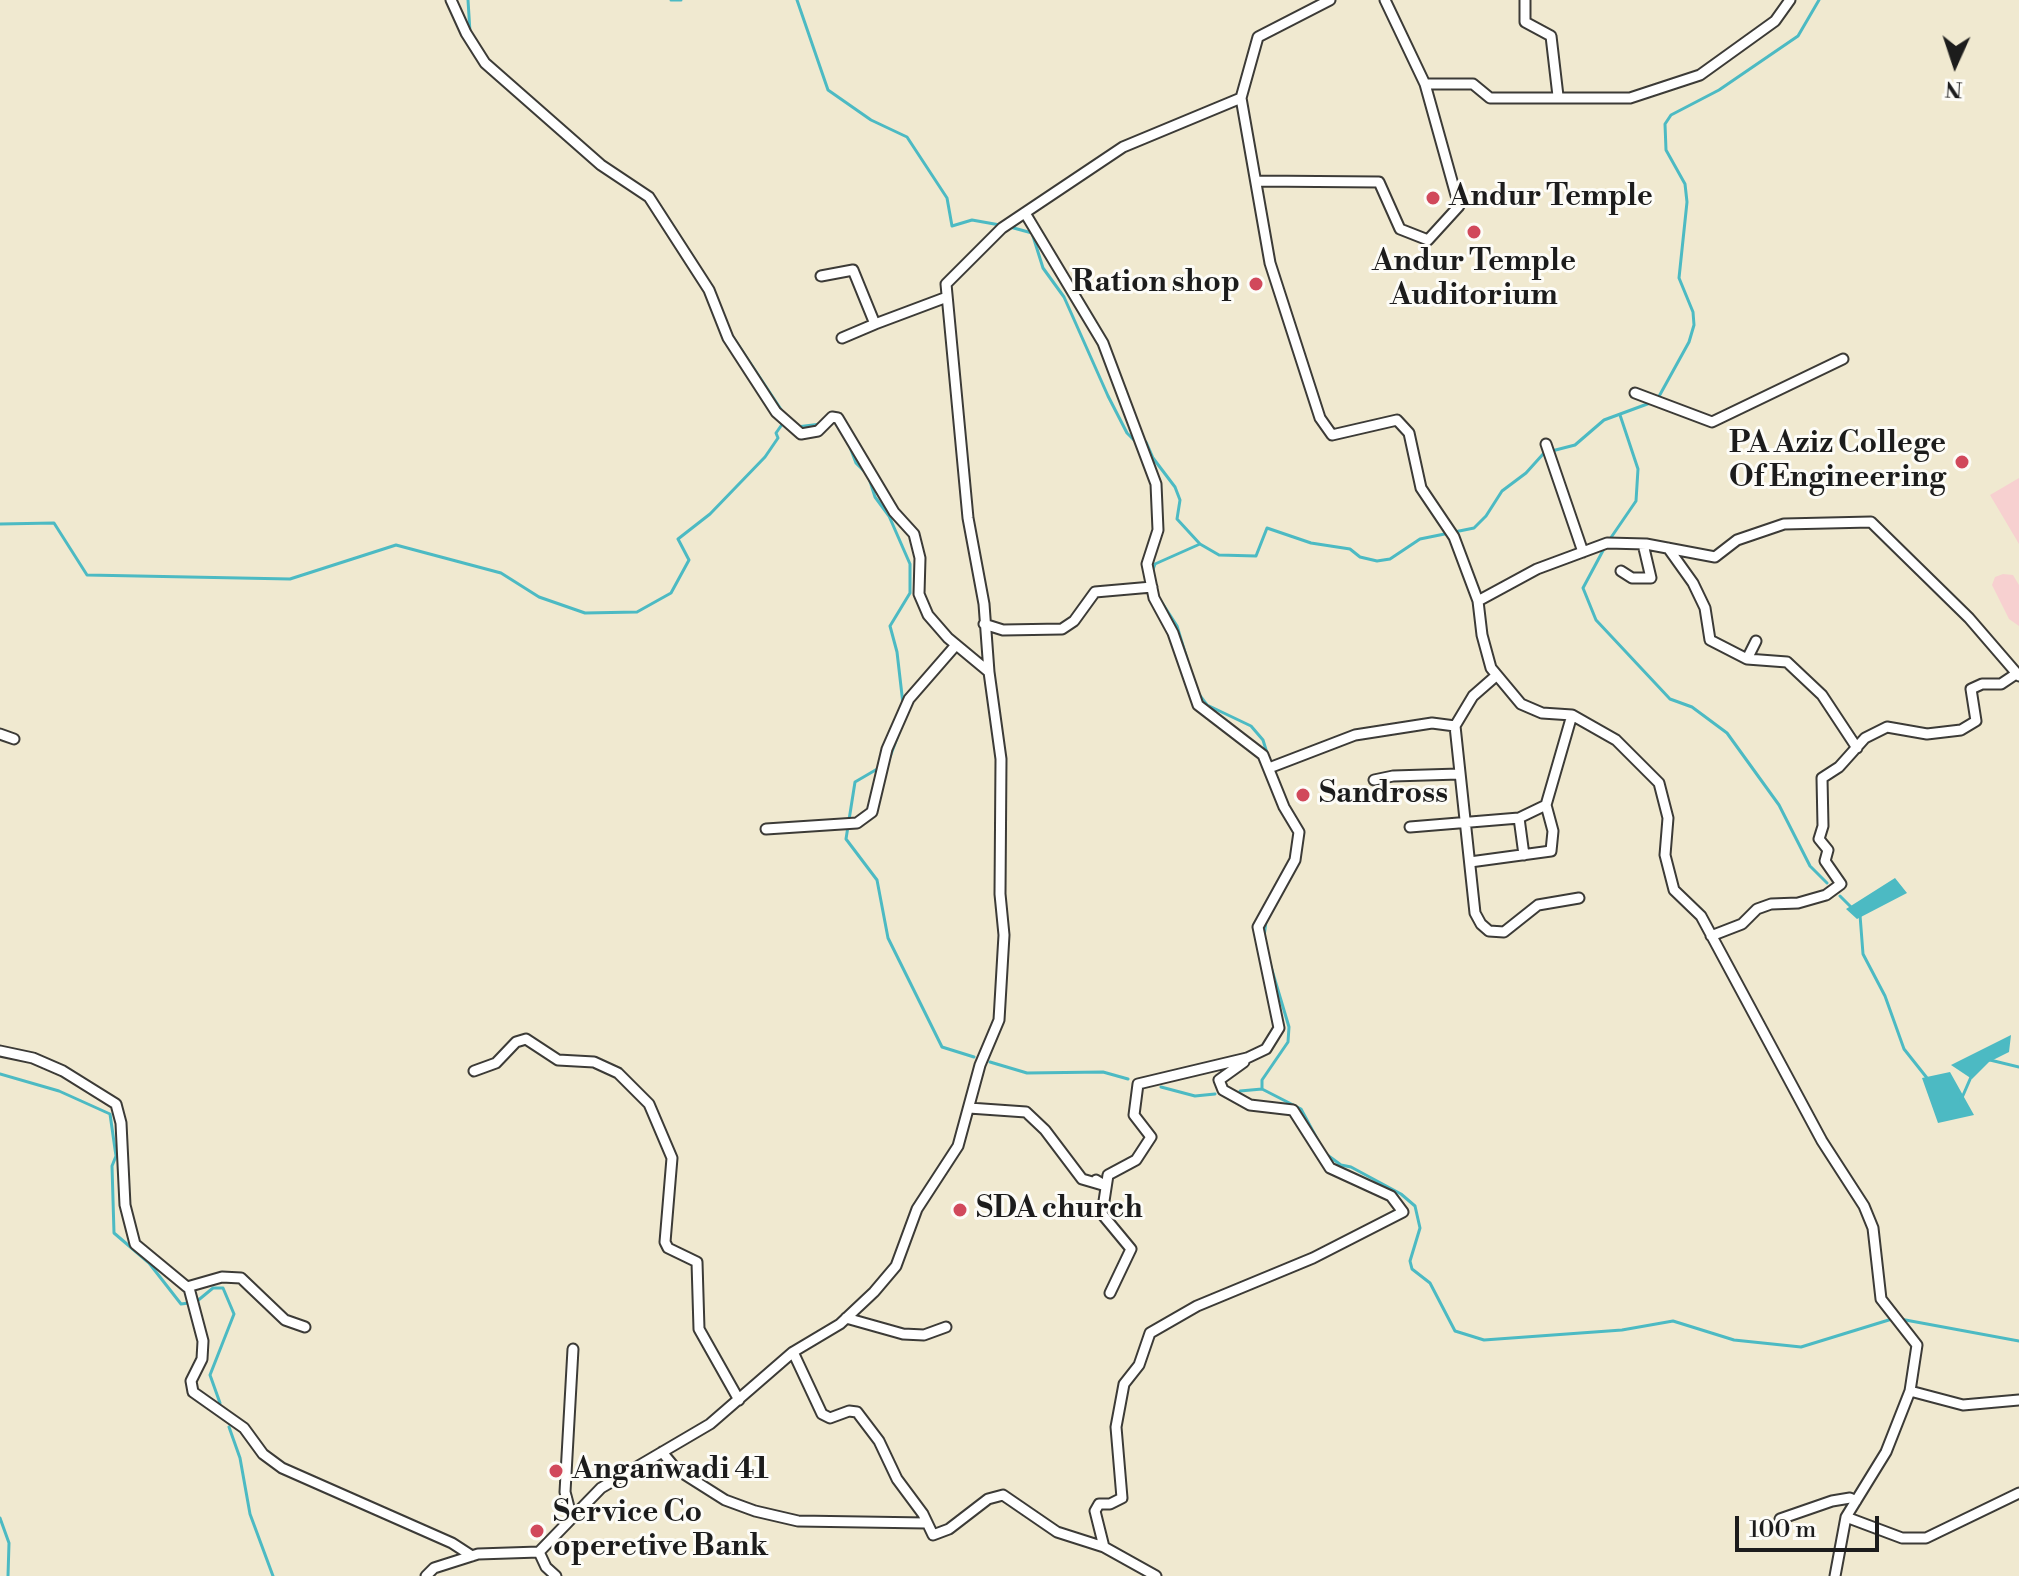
<!DOCTYPE html>
<html>
<head>
<meta charset="utf-8">
<style>
	body { margin:0 }
	#map { position:relative; width:2019px; height:1576px; overflow:hidden; background:#f0e9d0; font-family:"Libre Bodoni",serif }
	canvas { display:block }
	.north { position:absolute; left:1915px; top:24px; width:80px; height:80px; -webkit-text-stroke:6px #fdfcf7; paint-order:stroke; rotate:183deg; font-size:22px; font-weight:700; line-height:32px; text-align:center; color:#1c1c1c }
	.north::after { content:''; display:block; margin:auto; width:28px; height:36px; background:#1c1c1c; clip-path:polygon(50% 0,100% 100%,50% 72%,0 100%) }
	.scale { position:absolute; left:1735px; top:1516px; width:144px; height:36px; box-sizing:border-box; border:4px solid #1c1c1c; border-top:0; padding-left:10px; font-size:24px; line-height:28px; white-space:nowrap; color:#1c1c1c; -webkit-text-stroke:6px #fdfcf7; paint-order:stroke }
</style>
</head>
<body>
<div id="map">
<canvas width="2019" height="1576"></canvas>
<div class="north">N</div>
<div class="scale">100 m</div>
</div>
<script>
const g = document.querySelector('canvas').getContext('2d');
g.lineJoin = 'round';
function paint(path, color) { g.fillStyle = color; g.fill(path, 'evenodd'); }
const shape = rows => new Path2D(rows.map(r => 'M' + r).join(''));
function trace(path, color, width, dash) { g.strokeStyle = color; g.lineWidth = width; g.lineCap = dash ? 'butt' : 'round'; g.setLineDash(dash || []); g.stroke(path); }
function drawText(font, color, halo, rows, align = 'center') {
  g.font = font + ' "Libre Bodoni",serif'; g.lineWidth = 6; g.setLineDash([]); g.textBaseline = 'middle'; g.strokeStyle = halo; g.fillStyle = color; for (const [text, x, y, turn = 0] of rows) {
    g.save(); g.translate(x, y); g.rotate((+turn || 0) * Math.PI / 180); g.textAlign = isNaN(turn) ? turn : align; if (halo) g.strokeText(text, 0, 0); g.fillText(text, 0, 0); g.restore();
  }
}
paint(shape([
	[2019,478,2019,544,1990,495],
	[2003,574,2013,575,2019,585,2019,626,2009,619,1992,585,1995,577]
]), '#f7d0d0');
paint(shape([
	[1895,878,1907,893,1857,919,1846,909],
	[2011,1035,2009,1052,1989,1062,1972,1079,1951,1065],
	[1950,1072,1974,1115,1938,1123,1922,1078]
]), '#4cbac3');
trace(shape([
	[468,0,470,32],
	[671,0,681,0],
	[797,0,828,90,871,120,907,137,947,198,952,226,972,220,1000,225],
	[620,173,644,189],
	[662,209,695,260],
	[1010,227,1032,233,1043,268,1064,297,1108,396,1127,433,1135,441,1146,442,1153,458,1175,487,1180,500,1177,519,1200,544,1155,564,1152,572],
	[731,334,784,414],
	[1657,400,1689,342,1694,325,1693,312,1679,278,1687,202,1685,184,1666,150,1665,124,1671,115,1719,90,1798,36,1819,0],
	[797,427,821,424],
	[848,442,856,463,868,475,875,497,889,516,910,564,910,593,890,626,897,652,903,704],
	[0,524,54,523,87,575,290,579,396,545,501,573,539,597,585,613,637,612,671,593,689,560,678,539,710,514,765,457,778,438,776,433,783,423],
	[1610,539,1636,501,1638,469,1620,415],
	[1200,544,1219,555,1256,556,1267,528,1311,543,1350,549,1360,557,1377,561,1390,559,1420,539,1474,528,1486,516,1502,491,1526,473,1544,453,1575,445,1604,420,1650,403],
	[1606,545,1583,588,1596,620,1670,699,1692,707,1727,733,1779,805,1810,866,1827,883],
	[1159,598,1177,626,1187,659],
	[1198,693,1207,705,1251,726,1263,740,1267,753],
	[890,757,901,727],
	[879,768,855,782,846,839,877,880,888,938,942,1047,974,1057],
	[1840,896,1851,907],
	[1860,915,1863,954,1885,996,1904,1049,1927,1078],
	[1264,937,1266,921],
	[1269,960,1289,1027,1288,1042,1262,1080,1262,1089,1301,1109,1322,1148],
	[1990,1060,2019,1067],
	[990,1062,1027,1073,1103,1072,1128,1079],
	[0,1074,59,1091,110,1114,116,1156,112,1166,114,1233,149,1263,181,1304,189,1303],
	[1161,1087,1195,1096,1215,1094],
	[1240,1091,1262,1089],
	[1961,1100,1971,1077],
	[1326,1154,1341,1165,1351,1167,1401,1194,1415,1206,1420,1228,1410,1261,1412,1269,1430,1283,1455,1331,1484,1340,1622,1330,1673,1321,1734,1340,1801,1347,1892,1319],
	[196,1302,213,1288,223,1288,234,1314,210,1375,220,1403],
	[1900,1319,2019,1341],
	[229,1427,240,1458,250,1514,273,1576],
	[0,1518,9,1543,8,1576]
]), '#4cbac3', 3);
const street = shape([
	[1385,0,1425,84,1473,84,1490,98,1630,98,1700,75,1775,21,1790,0],
	[1525,0,1525,22,1551,36,1558,96],
	[1241,98,1270,263,1320,418,1332,435,1397,420,1409,433,1421,488,1454,537,1478,601,1482,635,1491,668,1521,704,1542,713,1572,715,1616,740,1659,783,1668,818,1665,855,1674,890,1701,916,1822,1141,1864,1206,1873,1228,1881,1299,1917,1345,1910,1391,1886,1452,1846,1517,1835,1576],
	[1256,181,1379,182,1400,229,1428,240,1459,206,1425,84],
	[1025,213,1103,343,1156,484,1158,530,1147,564,1154,598,1173,633,1198,705,1263,755,1284,807,1299,832,1295,860,1258,927,1279,1028,1266,1049,1247,1058,1138,1084,1134,1115,1151,1137,1136,1160,1108,1175,1102,1214,1131,1249,1110,1293],
	[821,276,853,270,875,324,947,297],
	[842,338,875,324],
	[1635,393,1712,422,1843,359],
	[1546,444,1583,552],
	[1668,548,1693,583,1705,608,1710,640,1747,659,1787,662,1822,695,1857,748],
	[1621,571,1632,578,1651,578,1643,544],
	[1478,601,1537,569,1607,543,1646,544,1715,557,1737,540,1784,524,1871,522,1969,618,2019,676],
	[984,624,1003,630,1062,629,1074,621,1095,592,1152,587],
	[1747,659,1756,641],
	[989,672,984,604,968,518,946,284,1002,228,1123,147,1241,98,1258,37,1330,0],
	[1455,726,1473,696,1497,675],
	[0,734,14,739],
	[1269,768,1355,735,1432,723,1455,726,1475,913,1481,924,1489,931,1504,932,1538,905,1579,898],
	[1374,780,1393,776,1459,774],
	[1519,818,1524,855],
	[1410,827,1519,818,1546,805],
	[766,829,857,823,872,812,887,749,909,699,956,645],
	[1470,862,1551,851,1553,831,1546,805,1572,715],
	[1711,936,1742,924,1757,909,1771,904,1798,903,1826,895,1841,884,1825,861,1828,850,1819,839,1823,826,1822,778,1839,767,1865,738,1887,727,1927,734,1961,730,1976,721,1971,689,1982,684,2001,684,2016,674],
	[0,1051,33,1058,63,1071,116,1104,121,1123,125,1205,135,1244,187,1287,222,1277,241,1278,285,1320,305,1327],
	[474,1071,496,1063,516,1042,526,1039,558,1060,594,1062,618,1073,649,1104,672,1158,665,1242,668,1248,697,1262,699,1329,739,1400],
	[969,1108,1026,1112,1045,1130,1082,1179,1106,1186,1096,1180],
	[189,1288,203,1341,202,1359,191,1381,193,1392,244,1428,263,1454,282,1468,452,1543,472,1556],
	[846,1318,903,1334,924,1335,946,1327],
	[793,1352,822,1414,830,1418,849,1411,857,1412,879,1441,897,1479,923,1514,933,1535,949,1529,988,1499,1003,1495,1057,1532,1104,1547,1156,1576],
	[1910,1391,1963,1405,2019,1400],
	[662,1452,676,1469,725,1500,755,1511,798,1521,926,1523],
	[571,1515,565,1492,573,1349],
	[1846,1517,1902,1538,1926,1538,2019,1493],
	[1780,1519,1832,1501,1850,1498,1856,1501],
	[1104,1547,1095,1511,1099,1504,1110,1504,1122,1498,1116,1427,1124,1384,1139,1365,1150,1333,1197,1306,1313,1258,1403,1212,1391,1196,1330,1168,1293,1110,1250,1105,1223,1090,1219,1080,1244,1062],
	[539,1552,546,1567,556,1576],
	[426,1576,434,1568,478,1554,539,1552,601,1488,710,1424,793,1352,840,1324,874,1292,896,1266,917,1209,958,1146,980,1065,999,1020,1004,935,1000,894,1001,759,989,672,948,638,928,615,919,594,920,558,914,534,894,512,838,418,832,417,818,431,801,434,776,412,728,338,709,290,649,197,601,165,485,63,466,33,451,0]
]);
trace(street, '#3c3b37', 13);
trace(street, '#fff', 9);
for (const [x, y, r, color] of [
	[1433,198,8,"#d1495b"],
	[1474,232,8,"#d1495b"],
	[1256,284,8,"#d1495b"],
	[1962,462,8,"#d1495b"],
	[1303,795,8,"#d1495b"],
	[960,1210,8,"#d1495b"],
	[556,1471,8,"#d1495b"],
	[537,1531,8,"#d1495b"]
]) { const dot = new Path2D(); dot.arc(x, y, r, 0, 2 * Math.PI); g.fillStyle = color; g.fill(dot); trace(dot, '#fdfcf7', 3); }
drawText('bold 30px', '#1c1c1c', '#fdfcf7', [
	["Andur Temple",1449,198],
	["Andur Temple",1474,263,"center"],
	["Auditorium",1474,297,"center"],
	["Ration shop",1240,284,"right"],
	["PA Aziz College",1946,445,"right"],
	["Of Engineering",1946,479,"right"],
	["Sandross",1319,795],
	["SDA church",976,1210],
	["Anganwadi 41",572,1471],
	["Service Co",553,1514],
	["operetive Bank",553,1548]
], 'left');
</script>
</body>
</html>
